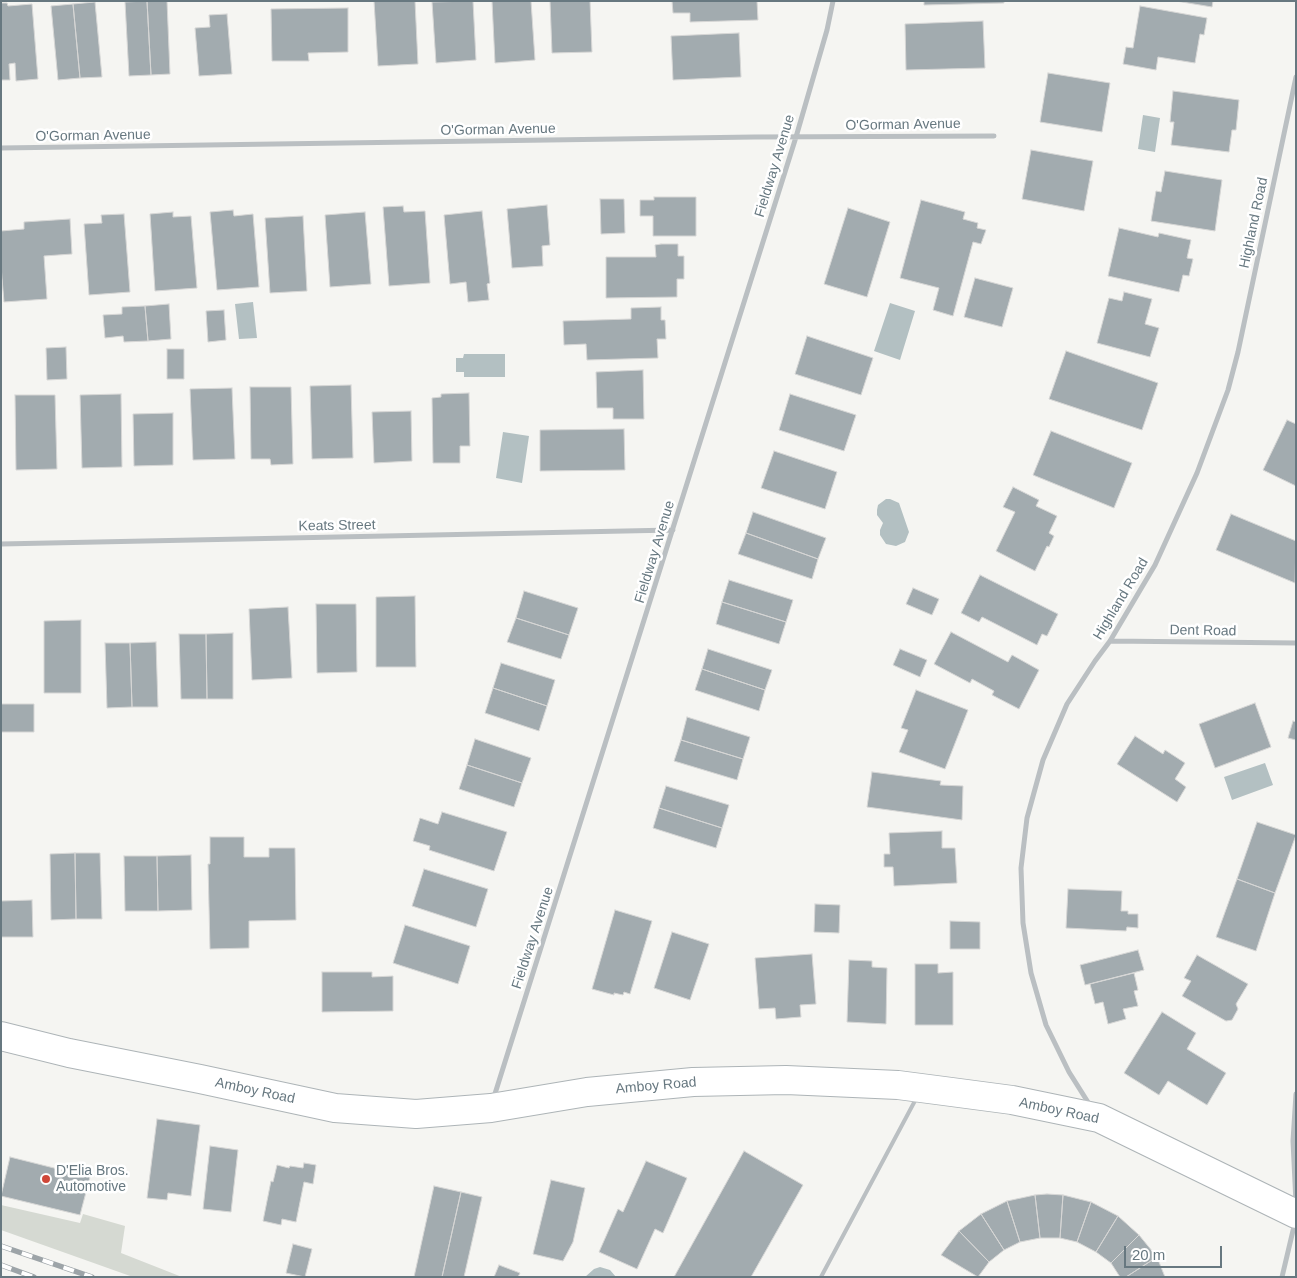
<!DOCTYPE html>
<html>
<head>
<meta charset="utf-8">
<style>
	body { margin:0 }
	#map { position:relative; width:1297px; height:1278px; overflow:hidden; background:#f5f5f2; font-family:Helvetica,sans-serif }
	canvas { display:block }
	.frame { position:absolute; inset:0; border:2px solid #677880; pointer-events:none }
	.scale { position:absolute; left:1124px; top:1246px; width:98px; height:22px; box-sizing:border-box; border:2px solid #677880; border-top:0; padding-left:6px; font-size:15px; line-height:18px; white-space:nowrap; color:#677880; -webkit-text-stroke:4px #fff; paint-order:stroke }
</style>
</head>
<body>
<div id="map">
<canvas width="1297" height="1278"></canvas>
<div class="frame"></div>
<div class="scale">20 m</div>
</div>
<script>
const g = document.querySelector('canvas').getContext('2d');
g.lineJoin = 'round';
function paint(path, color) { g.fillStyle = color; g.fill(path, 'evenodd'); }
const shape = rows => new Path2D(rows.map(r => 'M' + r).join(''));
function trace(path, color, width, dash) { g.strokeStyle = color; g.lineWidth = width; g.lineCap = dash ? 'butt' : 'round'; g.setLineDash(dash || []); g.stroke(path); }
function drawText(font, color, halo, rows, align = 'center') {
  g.font = font + ' Helvetica,sans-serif'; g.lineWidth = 5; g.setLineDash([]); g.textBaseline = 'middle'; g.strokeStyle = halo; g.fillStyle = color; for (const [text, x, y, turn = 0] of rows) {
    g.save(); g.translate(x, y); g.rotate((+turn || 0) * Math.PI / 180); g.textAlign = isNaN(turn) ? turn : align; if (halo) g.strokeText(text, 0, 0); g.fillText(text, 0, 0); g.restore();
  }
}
paint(shape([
	[1,1205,80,1223,83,1214,125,1226,121,1253,182,1277,133,1277,1,1230]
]), '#d5d9d2');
paint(shape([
	[1143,115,1160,118,1155,152,1138,149],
	[253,302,257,338,239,339,235,304],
	[890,303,915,311,900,360,874,351],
	[464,354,505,354,505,377,464,377,464,372,456,372,456,358,463,358],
	[503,432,529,436,522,483,496,478],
	[886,499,890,499,899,503,909,532,905,542,896,546,886,544,880,535,880,530,883,523,877,515,877,510,878,505],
	[1265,763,1273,785,1232,800,1224,777],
	[600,1267,610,1270,616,1277,585,1277,594,1269]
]), '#b3c0c2');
const building = shape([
	[147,1,151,75,129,76,125,2,147,1],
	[147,1,167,1,170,74,151,75,147,1],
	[374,1,415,1,418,64,378,66,374,1],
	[473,1,476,60,436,63,432,2,473,1],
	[492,1,531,1,535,60,495,63,492,1],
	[550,1,590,1,592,52,552,53,550,1],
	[672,1,757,1,758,20,690,22,690,13,673,13,672,1],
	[924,1,1004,1,1004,3,924,5,924,1],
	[1176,1,1213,1,1212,7,1176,1],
	[95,2,102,77,80,78,73,4,95,2],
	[1,3,7,3,8,6,32,4,38,79,16,81,15,63,9,64,10,80,1,80,1,3],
	[73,4,80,78,58,80,51,6,73,4],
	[1140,6,1207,18,1204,35,1200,34,1195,63,1158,57,1156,70,1123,64,1126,47,1133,48,1140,6],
	[348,8,348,52,308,53,309,61,272,61,271,9,348,8],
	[227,14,232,74,199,76,195,28,210,27,209,15,227,14],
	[983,21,985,68,906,70,905,24,983,21],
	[739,33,741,77,673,80,671,36,739,33],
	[1048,73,1110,83,1102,132,1040,122,1048,73],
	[1173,91,1239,100,1236,130,1232,130,1229,152,1171,145,1174,122,1170,122,1173,91],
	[1031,150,1093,161,1084,211,1022,199,1031,150],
	[1165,171,1222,180,1215,231,1151,221,1156,191,1161,192,1165,171],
	[654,197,696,197,696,236,653,236,653,216,640,216,640,200,654,200,654,197],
	[600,199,624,199,625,233,601,234,600,199],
	[921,200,965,212,963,219,978,223,977,228,986,230,981,244,973,242,953,316,933,310,939,288,900,278,921,200],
	[547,205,550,245,542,246,543,266,512,268,507,209,547,205],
	[403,206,404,212,425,211,430,283,389,286,383,207,403,206],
	[848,208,890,222,867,297,824,284,848,208],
	[233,210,234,216,253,214,259,287,217,290,210,212,233,210],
	[482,211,490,283,487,284,489,300,468,302,466,282,450,284,444,215,482,211],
	[173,212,173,217,191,216,197,288,155,291,150,214,173,212],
	[365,212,371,284,330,287,325,215,365,212],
	[124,214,130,292,89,295,84,224,102,223,101,215,124,214],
	[303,216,307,291,270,293,265,218,303,216],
	[70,219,72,254,44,256,47,299,4,302,1,266,1,231,24,229,24,222,70,219],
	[1119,228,1158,237,1159,233,1191,240,1187,258,1193,259,1189,276,1183,275,1179,292,1108,276,1119,228],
	[661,244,678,244,678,256,684,256,684,279,677,279,677,297,606,298,606,257,656,257,655,245,661,244],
	[975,278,1013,288,1002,327,964,317,975,278],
	[1124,292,1152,299,1145,324,1159,328,1150,357,1097,343,1109,298,1122,301,1124,292],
	[169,304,171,339,148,341,145,306,169,304],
	[145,306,148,341,124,342,123,336,105,338,103,315,122,314,122,307,145,306],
	[661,307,661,320,665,320,666,339,657,339,658,358,587,360,586,344,564,345,563,321,631,319,631,308,661,307],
	[224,310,226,340,208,342,206,311,224,310],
	[807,336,873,358,861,395,795,374,807,336],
	[66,347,67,379,47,380,46,348,66,347],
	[167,349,184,349,184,379,167,379,167,349],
	[1066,351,1158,383,1142,430,1049,399,1066,351],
	[643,370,644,419,613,419,613,408,597,408,596,372,643,370],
	[351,385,353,458,312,459,310,386,351,385],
	[250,387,291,387,293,464,271,465,270,459,251,459,250,387],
	[232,388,235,459,193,460,190,389,232,388],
	[469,393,470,446,460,446,460,463,433,463,432,398,441,397,441,394,469,393],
	[121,394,122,467,82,468,80,395,121,394],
	[790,394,856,415,844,451,779,430,790,394],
	[15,395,55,395,57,469,16,470,15,395],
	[411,411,412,461,374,463,372,412,411,411],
	[173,413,173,465,134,466,133,414,173,413],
	[1287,420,1296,424,1296,486,1263,470,1287,420],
	[624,429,625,470,540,471,540,430,624,429],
	[1051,431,1132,463,1114,508,1033,475,1051,431],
	[774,451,837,472,825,509,761,488,774,451],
	[1013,487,1039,500,1036,506,1057,516,1049,533,1054,536,1049,547,1047,546,1035,571,996,551,1015,512,1003,507,1013,487],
	[753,512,826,538,818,559,746,533,753,512],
	[1231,514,1296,541,1295,583,1216,550,1231,514],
	[746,533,818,559,812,579,738,554,746,533],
	[980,575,1058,614,1047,636,1042,634,1037,645,982,617,979,622,961,613,980,575],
	[729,580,793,600,786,622,722,602,729,580],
	[913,588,939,599,932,615,906,604,913,588],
	[524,591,578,608,569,635,516,618,524,591],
	[415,596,416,667,376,667,376,597,415,596],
	[722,602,786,622,779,644,716,624,722,602],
	[316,604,356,604,357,672,317,673,316,604],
	[288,607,292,678,252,680,249,609,288,607],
	[516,618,569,635,561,659,507,642,516,618],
	[81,620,81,693,44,693,44,621,81,620],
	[951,632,1008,662,1012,655,1039,670,1019,709,992,695,994,691,972,679,970,683,934,664,951,632],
	[233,633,233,699,207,699,206,634,233,633],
	[179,634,206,634,207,699,181,699,179,634],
	[156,642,158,707,132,707,130,643,156,642],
	[105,643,130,643,132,707,107,708,105,643],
	[708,649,772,670,765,690,702,669,708,649],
	[900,649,927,660,920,677,893,665,900,649],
	[501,663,555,680,547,706,493,688,501,663],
	[702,669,765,690,759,711,695,690,702,669],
	[493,688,547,706,539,731,485,713,493,688],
	[916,690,968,710,945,769,899,752,908,730,901,728,916,690],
	[1255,703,1271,747,1215,768,1199,724,1255,703],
	[1,704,34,704,34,732,1,732,1,704],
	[687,717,750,737,743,759,681,740,687,717],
	[1293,721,1296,722,1296,740,1288,738,1293,721],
	[1135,736,1163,754,1165,750,1185,763,1175,779,1186,787,1177,802,1117,764,1135,736],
	[475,739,531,758,522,783,467,765,475,739],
	[681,740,743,759,737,780,674,761,681,740],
	[467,765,522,783,514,807,459,789,467,765],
	[872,772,941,781,940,785,963,786,962,820,867,807,872,772],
	[666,786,729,805,722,828,659,808,666,786],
	[659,808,722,828,716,848,653,828,659,808],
	[442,812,507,832,494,871,429,850,430,846,413,841,420,818,438,824,442,812],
	[1257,822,1296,835,1275,893,1237,879,1257,822],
	[942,831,942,848,955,848,957,883,894,886,893,867,884,867,884,854,890,854,889,833,942,831],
	[210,837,244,837,244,857,269,857,269,848,295,848,296,920,249,921,249,948,210,949,208,864,210,864,210,837],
	[75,853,76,919,51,920,50,854,75,853],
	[75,853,100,853,102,919,76,919,75,853],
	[191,855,192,910,158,911,157,856,191,855],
	[124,856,157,856,158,911,125,911,124,856],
	[424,869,488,889,476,927,412,906,424,869],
	[1237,879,1275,893,1256,951,1216,937,1237,879],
	[1068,889,1122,891,1121,911,1128,911,1128,914,1138,914,1138,928,1127,927,1126,931,1066,928,1068,889],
	[32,900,33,937,1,937,1,901,32,900],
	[815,904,840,905,839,933,814,932,815,904],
	[615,910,652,921,630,994,624,992,623,995,614,993,614,995,592,989,615,910],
	[950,921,980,922,980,949,950,949,950,921],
	[405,925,470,946,458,984,393,963,405,925],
	[672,932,709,944,690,1000,654,988,672,932],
	[1138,950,1144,970,1085,985,1080,965,1138,950],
	[812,954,816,1004,800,1005,801,1017,776,1019,775,1008,759,1009,755,958,812,954],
	[1197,955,1248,984,1236,1004,1238,1009,1232,1020,1226,1021,1182,996,1191,981,1184,978,1197,955],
	[849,960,872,961,872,967,887,968,886,1024,847,1022,849,960],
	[915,964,938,964,938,973,953,972,953,1025,915,1025,915,964],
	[322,972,372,972,372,977,393,976,393,1011,322,1012,322,972],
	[1134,973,1138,990,1134,991,1138,1006,1123,1009,1126,1019,1108,1024,1103,1002,1095,1004,1090,984,1134,973],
	[1162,1012,1196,1033,1187,1049,1226,1073,1207,1105,1168,1081,1159,1095,1124,1073,1162,1012],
	[157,1119,200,1125,191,1196,168,1193,167,1200,147,1198,157,1119],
	[210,1146,238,1150,231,1212,203,1209,210,1146],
	[744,1151,803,1185,751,1277,674,1277,744,1151],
	[10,1157,90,1177,80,1215,1,1196,10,1157],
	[646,1161,687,1178,663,1233,655,1229,637,1269,599,1252,618,1209,623,1212,646,1161],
	[304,1163,316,1165,313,1184,304,1182,296,1222,282,1219,281,1225,263,1221,271,1181,273,1182,277,1165,289,1168,290,1166,303,1168,304,1163],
	[551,1180,585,1188,573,1242,563,1261,533,1254,551,1180],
	[434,1186,461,1192,442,1277,414,1277,434,1186],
	[461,1192,482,1197,464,1277,442,1277,461,1192],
	[1047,1194,1063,1195,1060,1238,1040,1238,1035,1195,1047,1194],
	[1035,1195,1040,1238,1020,1242,1007,1201,1035,1195],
	[1063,1195,1091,1202,1077,1242,1060,1238,1063,1195],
	[1007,1201,1020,1242,1004,1250,981,1214,1007,1201],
	[1091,1202,1118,1216,1096,1252,1077,1242,1091,1202],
	[981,1214,1004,1250,989,1262,959,1231,981,1214],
	[1118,1216,1139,1235,1111,1263,1096,1252,1118,1216],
	[959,1231,989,1262,978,1277,941,1255,959,1231],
	[1139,1235,1157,1257,1126,1277,1120,1277,1111,1263,1139,1235],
	[293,1244,312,1249,305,1277,286,1273,293,1244],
	[1157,1257,1165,1277,1126,1277,1157,1257],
	[499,1265,520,1273,518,1277,494,1277,499,1265]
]);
paint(building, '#a2abaf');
trace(building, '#d6d6d5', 1);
const secondary = shape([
	[1,1036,69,1053,200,1079,335,1108,416,1114,491,1108,587,1092,693,1082,786,1080,898,1085,944,1091,1012,1100,1099,1118,1296,1214]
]);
trace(secondary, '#adb4b7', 30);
trace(shape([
	[821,1277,917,1097]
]), '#babfc2', 4);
trace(shape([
	[1,148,754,137,994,136],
	[1,544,673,530],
	[1110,641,1296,643],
	[493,1100,796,137,827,30,833,1],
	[1091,1107,1069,1072,1046,1025,1031,973,1023,923,1021,868,1027,818,1043,760,1067,704,1095,661,1110,641,1155,565,1197,473,1228,390,1238,352,1296,77],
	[1296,1203,1293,1141,1296,1094],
	[1282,1277,1295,1222]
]), '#babfc2', 5);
trace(secondary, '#fff', 28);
const rail = shape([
	[1,1246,92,1277],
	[1,1265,34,1277]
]);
trace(rail, '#9da4a8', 5.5);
trace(rail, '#fff', 4, [11]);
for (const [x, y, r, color] of [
	[46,1179,5,"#cf4738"]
]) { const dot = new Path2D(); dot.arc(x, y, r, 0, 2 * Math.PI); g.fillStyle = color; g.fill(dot); trace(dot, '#fff', 2); }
drawText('14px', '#677880', '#fff', [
	["O'Gorman Avenue",903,125,-1],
	["O'Gorman Avenue",498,130,-1],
	["O'Gorman Avenue",93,136,-1],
	["Fieldway Avenue",775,166,-73],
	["Highland Road",1254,223,-78],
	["Keats Street",337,526,-1],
	["Fieldway Avenue",655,552,-73],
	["Highland Road",1121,599,-59],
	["Dent Road",1203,631,1],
	["Fieldway Avenue",533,938,-72],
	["Amboy Road",656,1086,-5],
	["Amboy Road",255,1091,12],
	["Amboy Road",1059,1111,12]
]);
drawText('14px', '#677880', '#fff', [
	["D'Elia Bros.",56,1171],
	["Automotive",56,1187]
], 'left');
</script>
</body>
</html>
